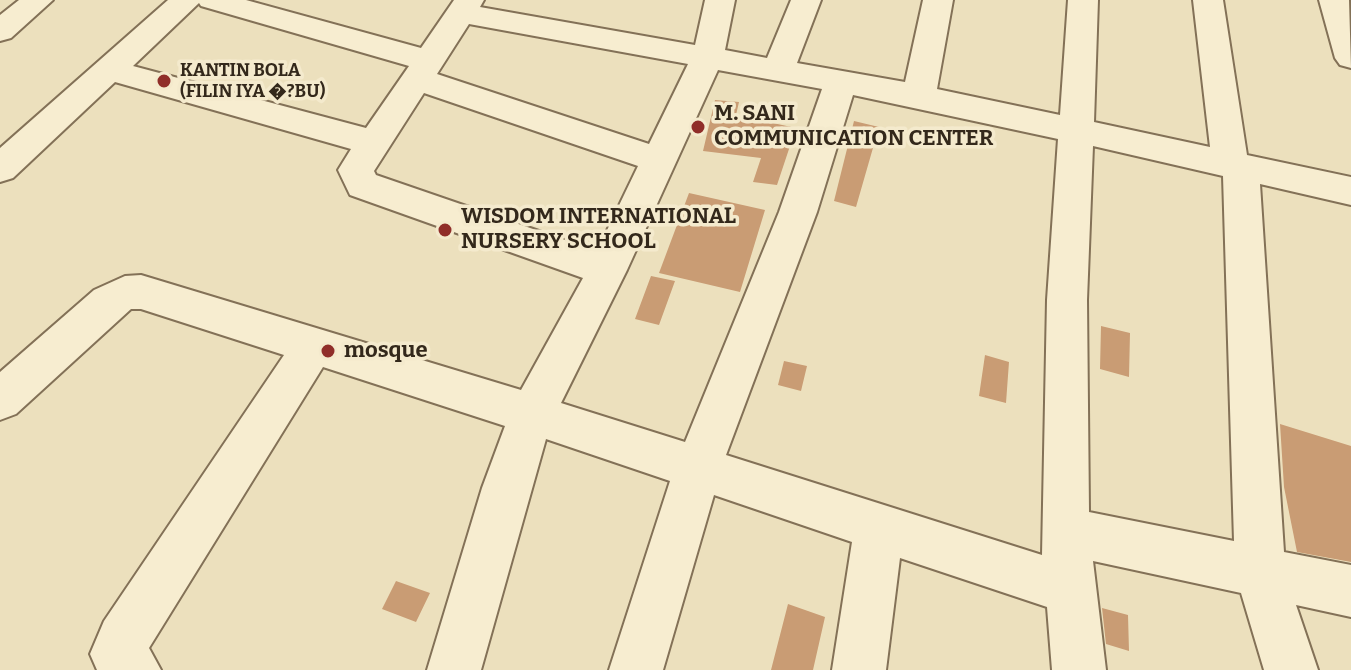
<!DOCTYPE html>
<html>
<head>
<meta charset="utf-8">
<style>
	body { margin:0 }
	canvas { display:block; background:#ece0bd }
</style>
</head>
<body>
<canvas width="1351" height="670"></canvas>
<script>
const g = document.querySelector('canvas').getContext('2d');
g.lineJoin = 'round';
function paint(path, color) { g.fillStyle = color; g.fill(path, 'evenodd'); }
const shape = rows => new Path2D(rows.map(r => 'M' + r).join(''));
function trace(path, color, width, dash) { g.strokeStyle = color; g.lineWidth = width; g.lineCap = dash ? 'butt' : 'round'; g.setLineDash(dash || []); g.stroke(path); }
function drawText(font, color, halo, rows, align = 'center') {
  g.font = font + ' Bitter,serif'; g.lineWidth = 7; g.setLineDash([]); g.textBaseline = 'middle'; g.strokeStyle = halo; g.fillStyle = color; for (const [text, x, y, turn = 0] of rows) {
    g.save(); g.translate(x, y); g.rotate((+turn || 0) * Math.PI / 180); g.textAlign = isNaN(turn) ? turn : align; if (halo) g.strokeText(text, 0, 0); g.fillText(text, 0, 0); g.restore();
  }
}
paint(shape([
	[715,100,739,102,736,115,796,128,777,185,753,182,761,158,703,151],
	[854,121,879,127,856,207,834,201],
	[689,193,765,210,740,292,659,273],
	[651,276,675,281,659,325,635,319],
	[1101,326,1130,333,1129,377,1100,369],
	[985,355,1009,362,1006,403,979,396],
	[784,361,807,366,801,391,778,385],
	[1280,424,1351,446,1351,562,1297,552,1284,487],
	[396,581,430,593,416,622,382,609],
	[788,604,825,617,813,670,771,670],
	[1102,608,1128,615,1129,651,1106,644]
]), '#c99c74');
const minor = shape([
	[19,0,53,0,11,38,0,41,0,15,19,0],
	[168,0,246,0,421,48,454,0,484,0,480,7,695,45,705,0,735,0,725,50,767,58,791,0,821,0,797,63,905,82,923,0,953,0,937,89,1060,115,1068,0,1098,0,1094,122,1210,147,1193,0,1223,0,1247,155,1351,177,1351,205,1260,184,1284,552,1351,565,1351,617,1296,605,1318,670,1264,670,1241,593,1093,561,1106,670,1052,670,1047,607,900,558,886,670,832,670,852,542,714,495,663,670,609,670,670,481,546,439,481,670,427,670,482,488,505,426,323,367,149,648,161,670,97,670,90,654,104,621,284,355,141,309,131,309,16,414,0,420,0,372,94,290,125,276,141,275,521,390,583,278,350,195,338,170,351,149,115,82,13,178,0,182,0,148,168,0],
	[199,3,201,6,409,66,366,128,133,66,199,3],
	[469,24,688,64,649,144,437,74,469,24],
	[718,70,822,89,779,212,685,442,561,403,627,270,718,70],
	[424,93,638,166,597,251,376,175,374,171,424,93],
	[853,95,1058,139,1047,300,1042,555,726,455,817,212,853,95],
	[1093,146,1223,176,1234,541,1089,512,1087,300,1093,146],
	[1319,0,1349,0,1351,68,1340,65,1335,58,1319,0]
]);
trace(minor, '#837157', 4);
paint(minor, '#f7edd0');
for (const [x, y, r, color] of [
	[164,81,8,"#902e29"],
	[698,127,8,"#902e29"],
	[445,230,8,"#902e29"],
	[328,351,8,"#902e29"]
]) { const dot = new Path2D(); dot.arc(x, y, r, 0, 2 * Math.PI); g.fillStyle = color; g.fill(dot); trace(dot, '#f4eacd', 3); }
drawText('bold 18px', '#33281b', '#f4eacd', [
	["KANTIN BOLA",180,71],
	["(FILIN IYA �?BU)",180,92]
], 'left');
drawText('bold 22px', '#33281b', '#f4eacd', [
	["M. SANI",714,114],
	["COMMUNICATION CENTER",714,139],
	["WISDOM INTERNATIONAL",461,217],
	["NURSERY SCHOOL",461,242],
	["mosque",344,351]
], 'left');
</script>
</body>
</html>
